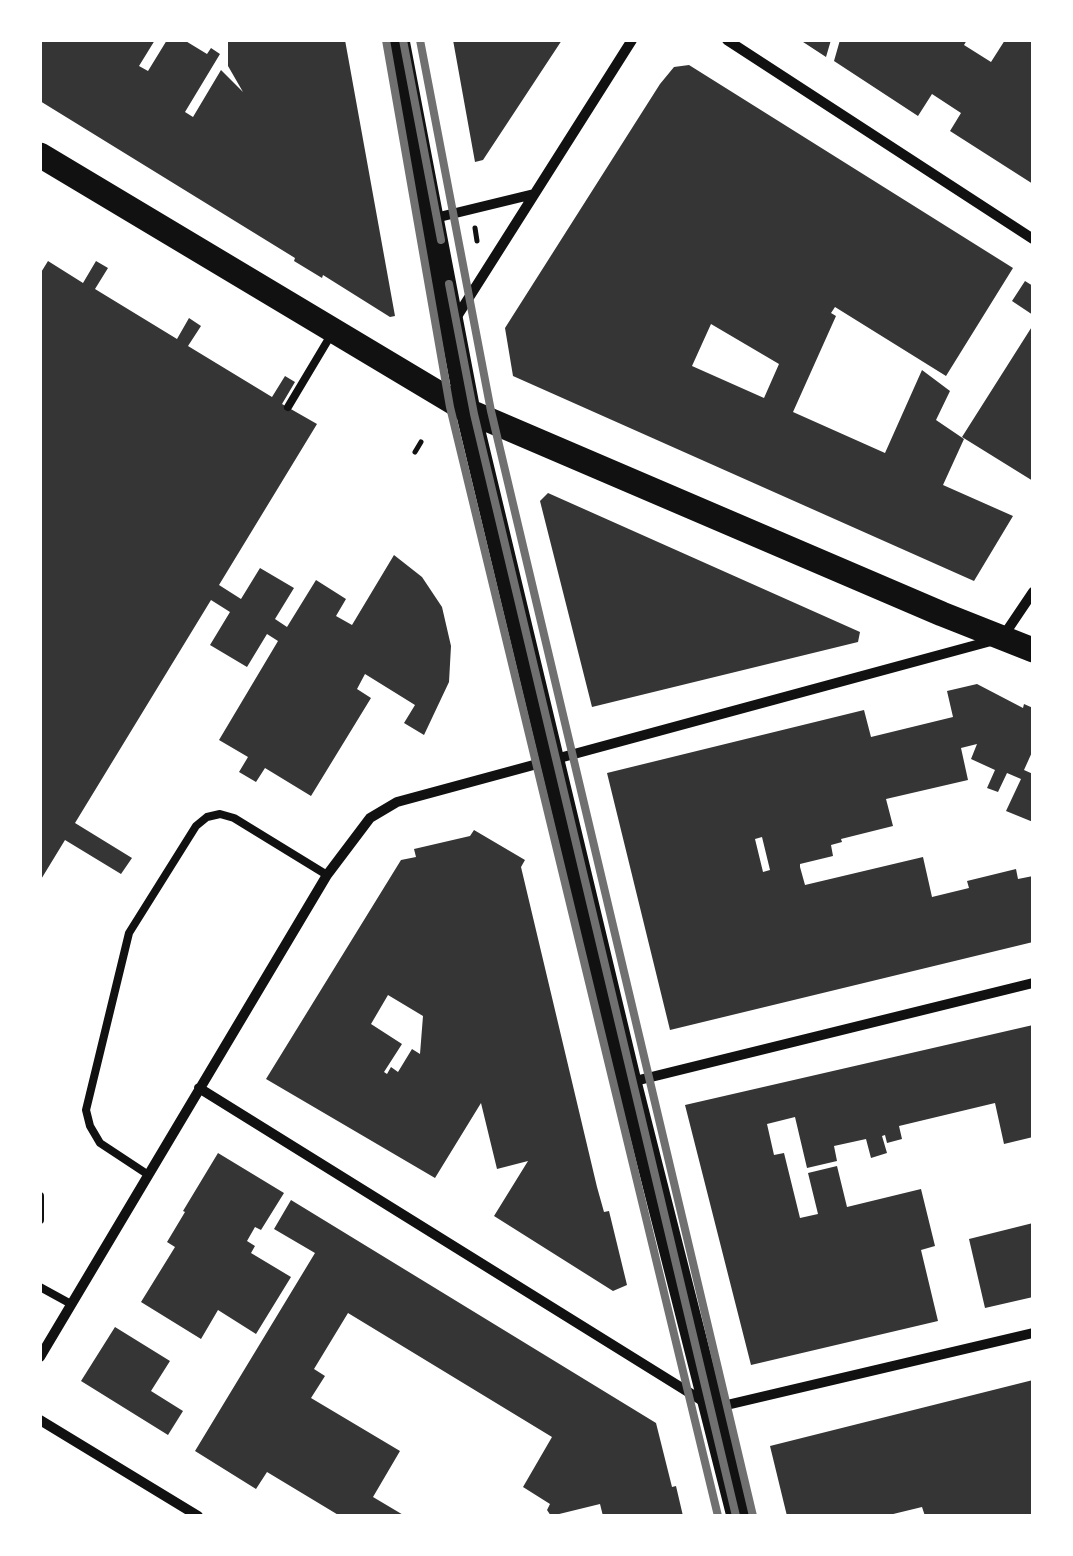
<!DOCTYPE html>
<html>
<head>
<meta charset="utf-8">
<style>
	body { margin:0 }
	#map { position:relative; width:1073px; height:1556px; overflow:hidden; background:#fff; font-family:"Noto Serif",serif }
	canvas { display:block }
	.frame { position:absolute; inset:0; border:42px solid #fff; pointer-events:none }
</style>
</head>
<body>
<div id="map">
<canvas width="1073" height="1556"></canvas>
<div class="frame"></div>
</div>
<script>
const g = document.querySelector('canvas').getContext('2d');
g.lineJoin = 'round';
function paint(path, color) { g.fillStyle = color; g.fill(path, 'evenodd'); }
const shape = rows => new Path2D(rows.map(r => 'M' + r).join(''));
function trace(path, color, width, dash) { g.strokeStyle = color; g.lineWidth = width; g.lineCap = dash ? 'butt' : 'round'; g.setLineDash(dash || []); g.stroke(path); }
paint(shape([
	[40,40,155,40,139,66,148,71,167,40,184,40,207,54,211,48,220,54,185,112,193,117,221,70,243,92,228,66,228,40,345,40,395,316,390,317,323,275,322,278,294,261,295,258,40,101],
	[453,40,562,40,483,160,475,162],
	[800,40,831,40,826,57],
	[840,40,967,40,964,45,991,62,1005,40,1033,40,1033,184,950,131,961,113,932,94,918,116,834,61],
	[689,65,1013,268,946,376,835,307,831,313,836,316,793,412,885,453,922,370,950,391,936,420,964,439,943,485,1013,516,974,581,513,376,505,328,660,84,674,67],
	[711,324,779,364,764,398,692,366],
	[48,261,83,283,96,261,108,268,95,289,177,339,189,318,201,326,188,346,272,397,285,376,295,382,282,404,317,424,219,585,241,599,260,568,294,588,275,619,287,627,316,580,346,599,336,616,352,625,394,555,422,577,442,607,451,646,449,682,424,735,404,723,415,705,365,674,357,689,371,698,311,796,265,768,256,782,239,772,248,757,219,740,278,641,267,634,247,667,210,645,230,612,211,600,75,823,132,858,121,874,65,840,40,881,40,274],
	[1025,281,1033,286,1033,315,1012,301],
	[1033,325,1033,481,962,437],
	[548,493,860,632,858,642,592,707,540,501],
	[977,684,1023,708,1024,704,1033,708,1033,750,1024,770,1033,774,1033,822,1006,811,1021,779,1007,773,998,792,987,788,995,770,971,759,977,744,961,748,968,780,886,799,893,826,841,839,842,842,831,845,833,856,800,864,800,867,805,885,923,857,932,897,969,888,967,881,1016,869,1018,879,1033,876,1033,942,670,1030,607,773,864,710,871,737,953,717,947,691],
	[762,837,770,870,763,872,755,839],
	[474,830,525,860,521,867,597,1187,604,1212,609,1211,627,1285,613,1291,494,1216,528,1161,497,1169,481,1103,435,1178,266,1079,401,860,416,857,414,849,470,836],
	[388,995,423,1016,420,1054,412,1049,398,1072,391,1067,387,1074,384,1072,402,1044,371,1024],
	[1033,1025,1033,1137,1004,1144,995,1103,899,1126,902,1139,887,1143,885,1135,882,1136,887,1153,871,1158,866,1139,834,1146,837,1161,807,1168,795,1117,767,1124,774,1155,784,1153,800,1218,818,1214,808,1173,837,1166,847,1207,921,1189,935,1246,921,1250,938,1321,751,1365,685,1105],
	[218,1153,284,1193,261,1230,255,1227,247,1241,255,1246,251,1253,291,1277,256,1334,218,1310,201,1339,141,1302,175,1247,167,1242,185,1212,183,1211],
	[291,1200,656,1423,672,1487,676,1486,683,1516,603,1516,600,1504,551,1516,547,1510,550,1504,523,1487,552,1437,348,1313,314,1369,325,1376,311,1398,400,1451,373,1497,405,1516,340,1516,267,1472,256,1489,195,1451,315,1253,274,1229],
	[1033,1223,1033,1297,985,1308,969,1239],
	[115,1327,170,1361,151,1391,183,1411,168,1435,81,1381],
	[1033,1380,1033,1514,925,1516,922,1507,885,1516,787,1516,770,1446]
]), '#353535');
trace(shape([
	[475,228,477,241],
	[415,452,421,442]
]), '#111', 5);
trace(shape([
	[288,407,331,335],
	[147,1174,100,1143,90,1126,86,1110,129,933,196,826,207,817,220,814,234,818,327,875],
	[40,1196,40,1220],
	[40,1287,71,1304]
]), '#111', 8);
trace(shape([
	[727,40,1033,239],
	[431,219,534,194],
	[456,318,632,40],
	[631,1082,1033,983],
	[199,1088,714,1408,1033,1333],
	[40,1357,327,875,370,818,397,802,1002,638,1033,592],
	[40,1420,198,1516]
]), '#111', 10);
trace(shape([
	[397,40,468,411,629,1082,739,1516],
	[40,155,468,411,942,614,1033,650]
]), '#111', 25);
trace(shape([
	[386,40,450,407,718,1516],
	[403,40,441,240],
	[420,40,491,411,753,1516],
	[449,284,474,414,736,1516]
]), '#707070', 8);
</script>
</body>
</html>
